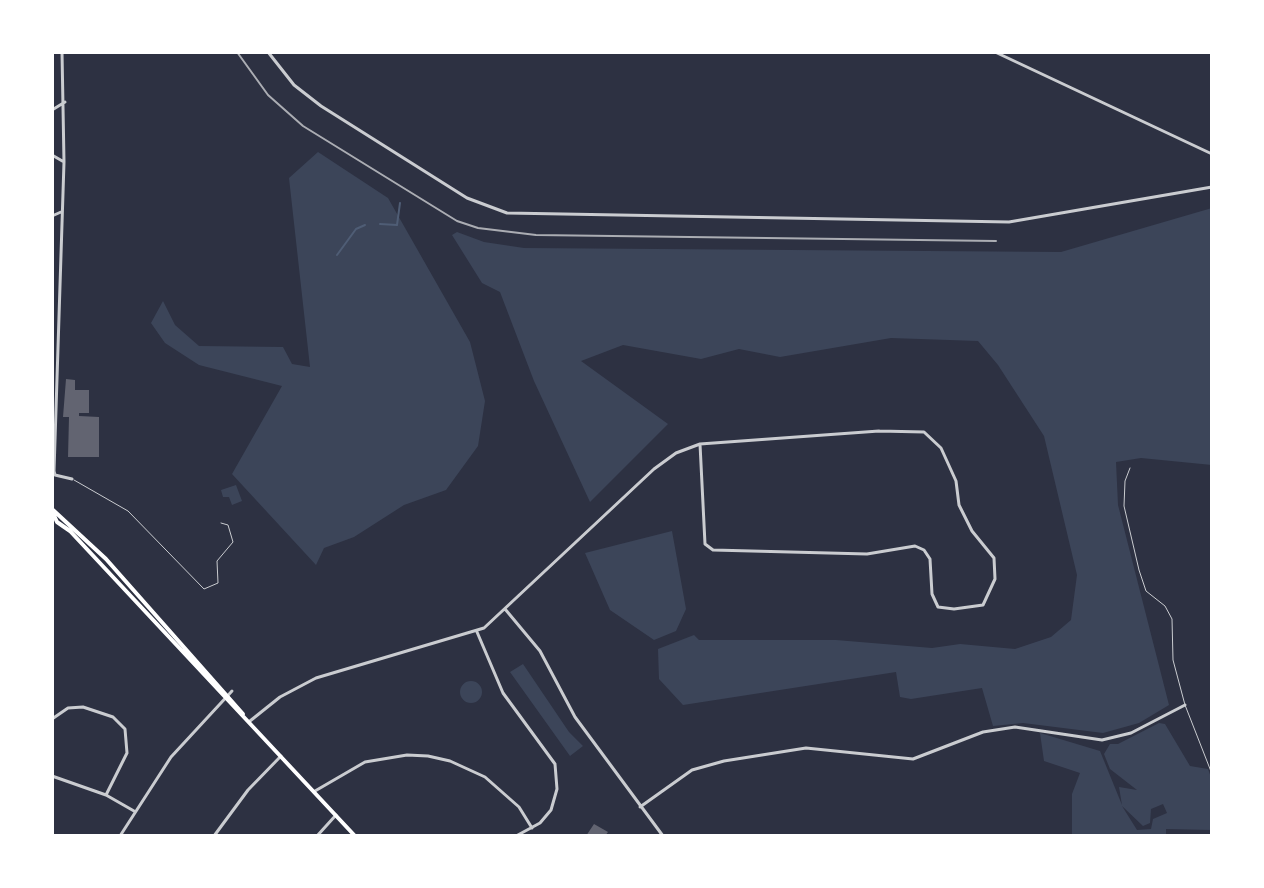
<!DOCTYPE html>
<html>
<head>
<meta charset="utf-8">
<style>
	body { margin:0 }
	#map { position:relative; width:1264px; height:888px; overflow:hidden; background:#2d3142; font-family:"Alegreya Sans",sans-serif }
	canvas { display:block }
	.frame { position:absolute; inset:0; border:54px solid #fff; pointer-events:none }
</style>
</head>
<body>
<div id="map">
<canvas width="1264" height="888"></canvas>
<div class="frame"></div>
</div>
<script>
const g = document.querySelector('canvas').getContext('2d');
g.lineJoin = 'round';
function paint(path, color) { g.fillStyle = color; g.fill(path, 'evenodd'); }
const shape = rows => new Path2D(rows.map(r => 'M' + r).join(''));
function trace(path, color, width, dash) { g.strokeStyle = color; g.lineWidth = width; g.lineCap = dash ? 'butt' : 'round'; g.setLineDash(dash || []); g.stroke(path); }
paint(shape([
	[318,152,388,198,470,342,485,401,478,446,446,490,404,505,354,537,324,548,316,565,232,474,282,386,199,365,165,343,151,323,163,301,175,325,199,346,283,347,292,364,310,367,289,178],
	[1212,208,1212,465,1141,458,1116,462,1118,505,1169,705,1139,723,1103,733,1023,723,993,726,982,688,911,699,900,697,896,672,683,705,659,679,658,649,694,635,699,640,836,640,932,648,960,644,1015,649,1051,637,1071,620,1077,575,1044,436,998,365,978,341,891,338,780,357,739,349,701,359,623,345,581,361,668,424,590,502,534,381,500,292,482,283,452,235,457,232,484,242,524,248,1061,252],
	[236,485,242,501,232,505,229,497,223,497,221,490],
	[672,531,686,609,676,631,654,640,610,610,585,553],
	[523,664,569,732,583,746,570,756,510,672],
	'460 692a11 11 0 1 1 22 0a11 11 0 1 1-22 0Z',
	[1159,723,1165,724,1190,766,1208,769,1212,780,1212,830,1166,829,1166,836,1072,836,1072,794,1080,773,1044,761,1040,733,1100,751,1122,805,1119,787,1137,790,1110,769,1104,754,1110,744,1118,744],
	[1163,804,1167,813,1153,819,1151,829,1137,830,1122,806,1143,826,1150,823,1151,809]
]), '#3c4559');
trace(shape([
	[380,224,397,225,400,203],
	[337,255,356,229,365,225]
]), '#4f5d75', 2);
paint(shape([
	[66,379,75,380,75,390,89,390,89,413,79,413,79,416,99,417,99,457,68,457,69,417,63,417],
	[594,824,608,832,605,836,586,836]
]), '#626471');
trace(shape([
	[1130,468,1125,481,1124,506,1139,570,1146,591,1165,606,1172,619,1173,660,1185,705,1212,774],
	[74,480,128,511,204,589,218,583,217,561,233,542,228,525,221,523]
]), '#caccd0', 1);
trace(shape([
	[62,52,64,162,54,471,55,475,72,479],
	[268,52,294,85,321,106,467,198,507,213,1009,222,1212,187],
	[995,52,1212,154],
	[52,110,65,102],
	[52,155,64,162],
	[52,216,61,212],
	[879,431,924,432,941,448,956,481,959,505,972,531,994,558,995,579,983,605,954,609,938,607,932,594,930,559,924,550,915,546,867,554,713,550,705,544,700,444,879,431],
	[505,609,540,651,575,717,663,836],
	[477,632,503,693,555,764,557,789,551,810,540,823,516,836],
	[52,719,68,708,83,707,113,717,125,729,127,753,106,795],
	[250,721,280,697,316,678,484,628,654,469,676,453,700,444],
	[52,776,106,795,134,811],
	[315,791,365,762,407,755,428,756,450,761,485,777,519,807,532,828],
	[640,807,692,770,724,761,806,748,913,759,983,732,1015,727,1102,740,1131,733,1185,705],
	[120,836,171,757,232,691],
	[214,836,248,790,281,756],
	[317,836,336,815],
	[403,836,414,836]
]), '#caccd0', 3);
trace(shape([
	[53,510,106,559,243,714],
	[52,511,57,522,70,531,355,836]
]), '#fff', 4);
trace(shape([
	[237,52,268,95,303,126,457,221,478,228,536,235,996,241]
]), '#abadb3', 2);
</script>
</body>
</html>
